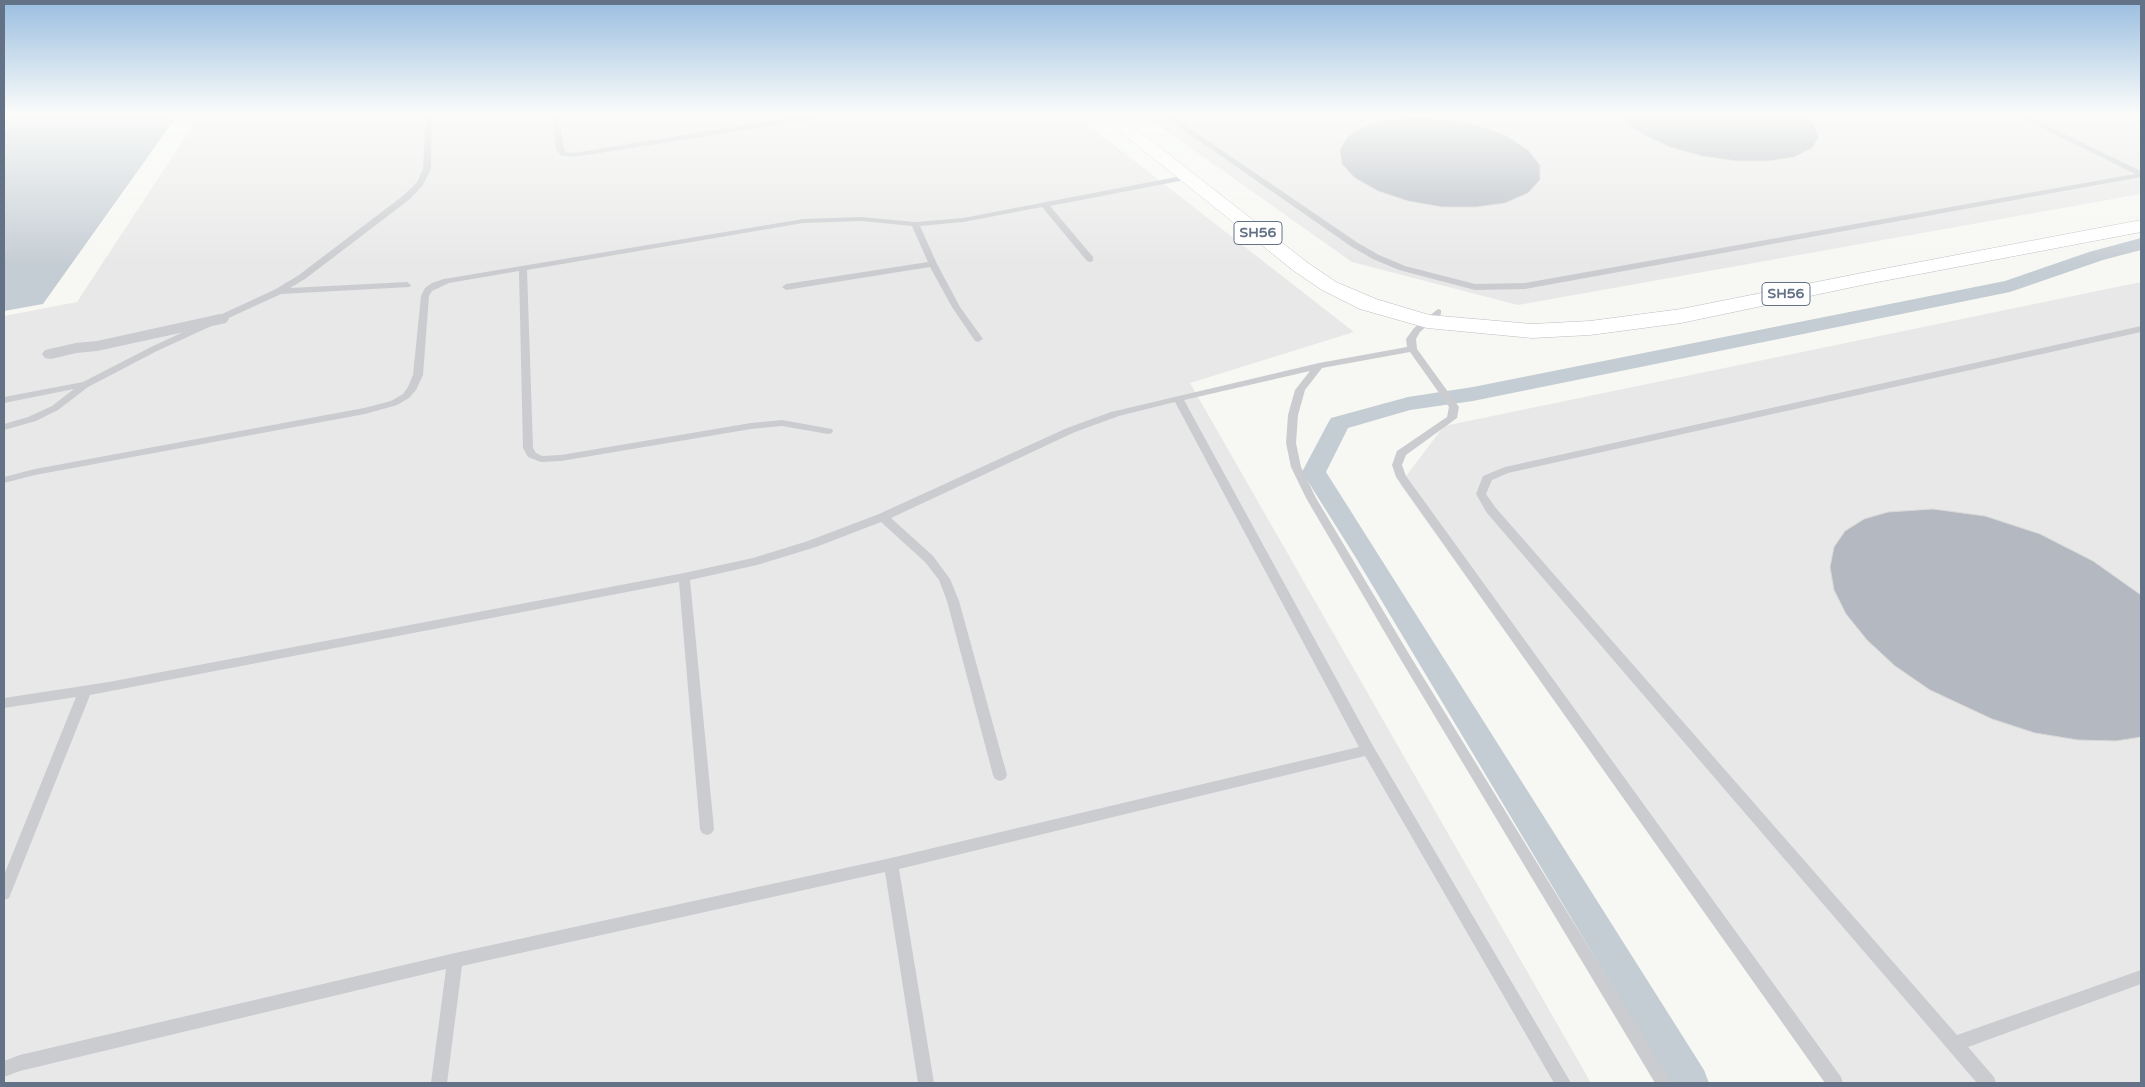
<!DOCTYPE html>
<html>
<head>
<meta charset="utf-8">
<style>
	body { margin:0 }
	#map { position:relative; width:2145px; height:1087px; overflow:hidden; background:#f7f8f4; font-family:"Varela Round",sans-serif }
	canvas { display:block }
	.frame { position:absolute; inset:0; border:5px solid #647288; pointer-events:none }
</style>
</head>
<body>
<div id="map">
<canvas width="2145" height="1087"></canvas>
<div class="frame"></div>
</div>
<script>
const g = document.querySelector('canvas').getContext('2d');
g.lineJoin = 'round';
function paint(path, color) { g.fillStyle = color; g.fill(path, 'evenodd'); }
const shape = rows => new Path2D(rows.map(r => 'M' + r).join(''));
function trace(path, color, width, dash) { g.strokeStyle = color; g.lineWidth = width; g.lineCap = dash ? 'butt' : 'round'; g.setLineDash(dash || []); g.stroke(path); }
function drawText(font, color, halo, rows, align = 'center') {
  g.font = font + ' "Varela Round",sans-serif'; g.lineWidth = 5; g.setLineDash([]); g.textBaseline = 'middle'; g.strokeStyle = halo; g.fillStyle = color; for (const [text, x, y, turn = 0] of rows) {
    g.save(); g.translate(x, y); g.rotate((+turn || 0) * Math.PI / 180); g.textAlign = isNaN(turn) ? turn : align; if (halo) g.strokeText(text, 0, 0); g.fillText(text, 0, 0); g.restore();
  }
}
paint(shape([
	[201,113,1073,113,1354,332,1190,383,1591,1083,4,1083,4,316,77,302],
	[1141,113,2141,113,2141,194,1518,305,1352,262],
	[2141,282,2141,1083,1826,1083,1400,484,1444,426]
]), '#e8e8e8');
paint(shape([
	[4,113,179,113,43,304,4,311]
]), '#c5cdd4');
paint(shape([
	[2141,238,2141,250,2103,260,2010,292,1473,401,1410,410,1348,428,1326,472,1704,1070,1709,1083,1670,1083,1356,558,1302,472,1328,423,1331,418,1408,397,1473,387,2005,281,2089,252,2141,238]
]), '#c5cdd4');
const building = shape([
	[1621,113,1801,113,1813,123,1819,137,1812,148,1794,157,1768,161,1736,161,1702,156,1670,147,1644,135,1627,123,1621,113],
	[1416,118,1448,120,1480,126,1507,136,1528,150,1540,165,1540,180,1528,193,1505,203,1476,207,1442,207,1408,201,1378,191,1355,178,1342,164,1340,150,1347,137,1363,127,1387,120,1416,118],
	[1933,509,1985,516,2040,534,2093,561,2141,595,2141,737,2116,741,2078,740,2035,733,1992,719,1930,690,1895,666,1867,640,1846,614,1834,590,1830,567,1834,547,1845,531,1864,519,1888,512,1933,509]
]);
paint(building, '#b4b9c1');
trace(building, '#d9d9d7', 1);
const primary = shape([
	[1097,113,1116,113,1308,263,1336,282,1376,299,1429,315,1532,324,1590,321,1681,309,1867,272,2141,220,2141,232,1867,284,1681,323,1590,335,1532,338,1427,328,1360,309,1322,290,1294,271,1097,113]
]);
trace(primary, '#babdc2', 1);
paint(shape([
	[426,113,432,113,431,169,423,185,410,199,305,279,290,288,407,282,411,285,410,287,281,294,157,351,88,387,58,410,36,421,4,430,4,424,28,417,52,406,74,389,4,403,4,397,83,382,151,347,276,289,299,275,404,195,417,182,423,169,426,113],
	[552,113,558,113,564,149,566,152,574,153,819,113,828,113,816,119,574,157,561,156,556,149,552,113],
	[933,113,955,114,987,113,984,115,955,118,933,113],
	[1159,113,1167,113,1358,243,1379,255,1405,266,1475,284,1525,283,2135,174,2012,113,2021,113,2141,171,2141,177,1525,289,1475,290,1399,270,1373,259,1352,247,1159,113],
	[1187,175,1191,177,1190,179,1050,206,1093,257,1093,261,1090,262,1087,261,1042,207,963,222,920,226,937,264,960,307,983,339,978,342,975,341,952,307,930,267,786,290,782,287,786,284,928,262,912,226,861,221,803,223,527,270,533,448,536,453,542,456,561,455,751,423,782,420,832,429,833,431,832,433,828,434,782,426,751,429,561,461,541,462,528,457,523,448,519,271,449,283,432,291,429,296,423,375,416,390,409,398,397,405,365,414,35,475,4,483,4,477,35,469,364,408,391,401,403,394,408,387,413,375,421,296,425,288,432,283,444,279,803,219,861,217,915,222,963,218,1187,175],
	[1438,309,1441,310,1441,314,1420,332,1416,339,1417,349,1459,407,1457,418,1406,455,1402,465,1406,476,1841,1077,1843,1083,1825,1083,1396,477,1392,465,1397,451,1447,417,1449,407,1410,352,1322,368,1305,390,1298,415,1296,443,1301,467,1316,498,1409,654,1672,1083,1655,1083,1401,660,1306,498,1291,467,1286,443,1288,415,1295,390,1310,371,1184,400,1373,746,1571,1083,1554,1083,1365,756,899,869,934,1083,918,1083,885,872,462,966,447,1083,431,1083,446,969,20,1071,4,1077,4,1061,20,1055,455,953,891,858,1359,747,1175,402,1119,416,1075,432,891,518,933,556,950,579,959,601,1007,775,1005,779,1000,781,995,779,993,775,947,601,939,580,925,562,881,522,816,547,757,565,690,580,714,829,712,833,707,835,702,833,700,829,679,582,90,695,11,893,9,898,4,900,4,875,76,697,4,708,4,698,109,682,684,573,753,558,808,541,879,514,1067,428,1111,412,1319,363,1407,347,1406,339,1414,328,1438,309],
	[2141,326,2141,332,1508,473,1492,480,1486,494,1495,507,1957,1035,2141,970,2141,984,1968,1047,1994,1077,1996,1083,1977,1083,1487,513,1476,494,1483,476,1505,467,2141,326]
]), '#caccd0');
paint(shape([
	[220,314,226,315,229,319,226,323,97,351,76,353,51,359,45,358,42,354,45,350,76,343,97,341,220,314]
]), '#caccd0');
paint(primary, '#fff');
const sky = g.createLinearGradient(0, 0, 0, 265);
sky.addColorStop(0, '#9abee0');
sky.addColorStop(0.43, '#fbfcfa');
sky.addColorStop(1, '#fbfcfa00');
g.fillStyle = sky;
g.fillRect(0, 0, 2145, 265);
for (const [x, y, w] of [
	[1258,233,48],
	[1786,294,48]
]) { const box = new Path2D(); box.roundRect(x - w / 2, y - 11.5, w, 23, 4); g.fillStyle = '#fff'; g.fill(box); trace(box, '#647288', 1); }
drawText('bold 14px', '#647288', null, [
	["SH56",1258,233],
	["SH56",1786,294]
]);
</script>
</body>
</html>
